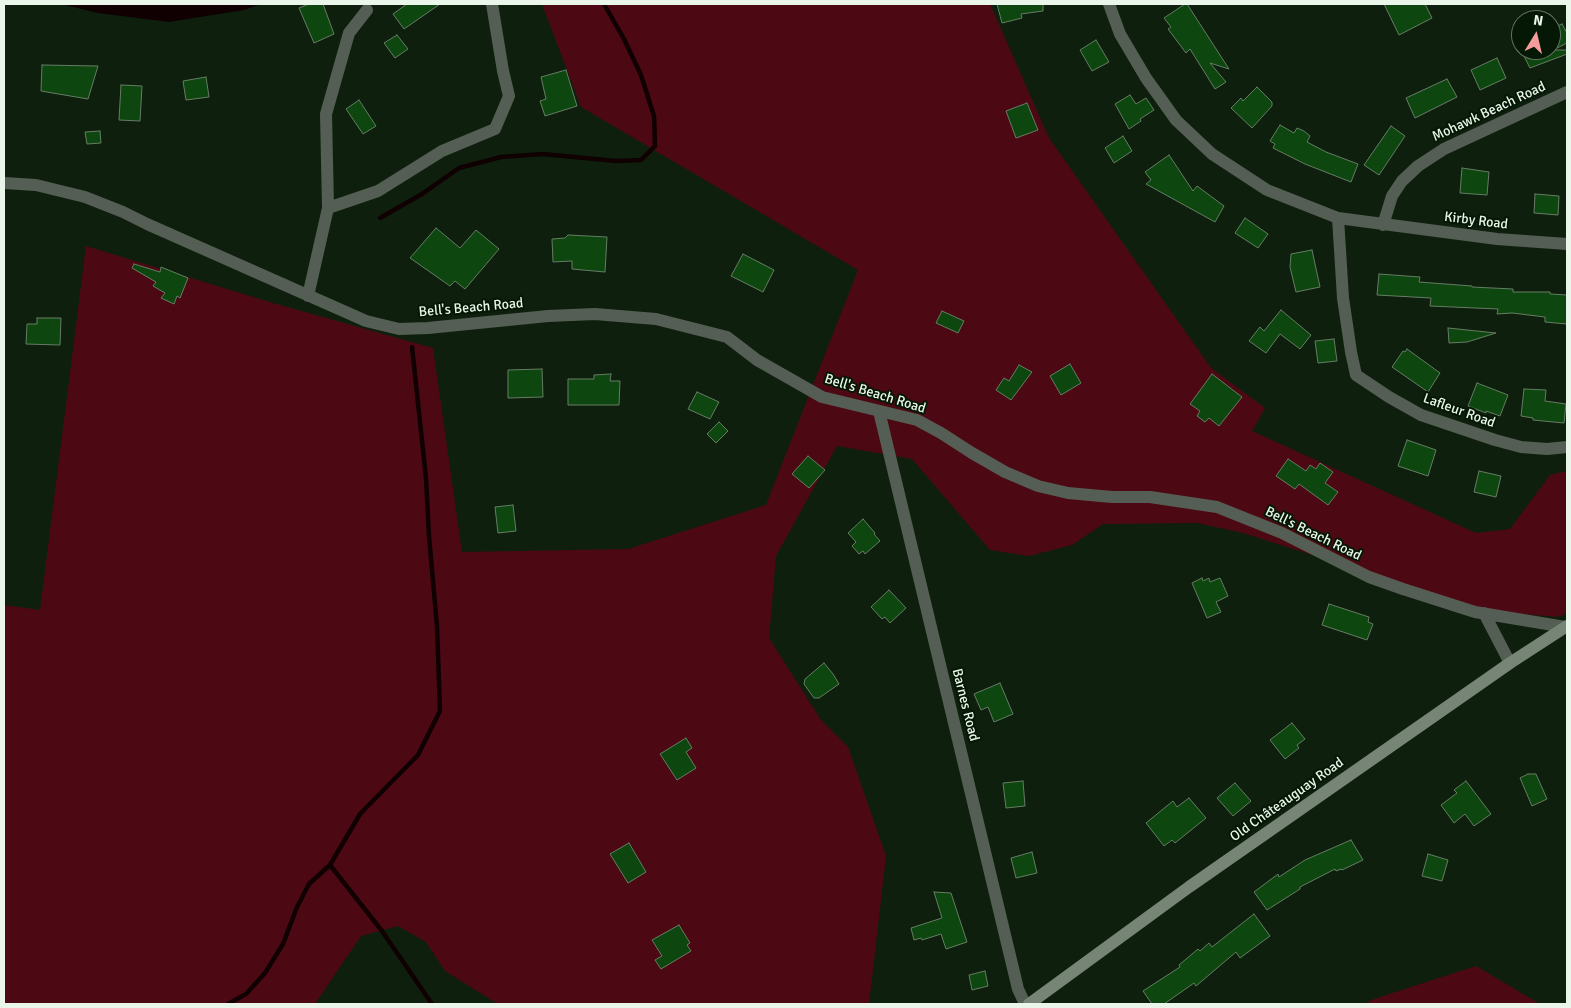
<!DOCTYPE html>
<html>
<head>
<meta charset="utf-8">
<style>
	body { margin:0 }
	#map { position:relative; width:1571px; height:1008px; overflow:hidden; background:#0e200d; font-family:Signika,sans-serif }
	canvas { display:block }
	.frame { position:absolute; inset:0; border:5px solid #eaf6e9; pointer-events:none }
	.north { position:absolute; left:1511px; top:10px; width:50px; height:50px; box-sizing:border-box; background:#051705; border:1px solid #617060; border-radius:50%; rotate:9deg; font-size:14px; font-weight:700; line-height:20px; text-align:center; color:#eaf6e9 }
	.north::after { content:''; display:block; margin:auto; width:18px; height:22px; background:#f59b9c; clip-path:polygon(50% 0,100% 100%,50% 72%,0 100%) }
</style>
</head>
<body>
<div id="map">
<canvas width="1571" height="1008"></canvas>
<div class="frame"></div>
<div class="north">N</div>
</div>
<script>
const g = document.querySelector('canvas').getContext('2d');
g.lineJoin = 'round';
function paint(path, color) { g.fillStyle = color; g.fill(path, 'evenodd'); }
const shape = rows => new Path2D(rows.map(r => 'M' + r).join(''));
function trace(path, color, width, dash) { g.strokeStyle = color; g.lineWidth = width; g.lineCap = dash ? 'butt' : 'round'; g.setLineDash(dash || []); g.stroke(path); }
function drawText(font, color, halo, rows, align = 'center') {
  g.font = font + ' Signika,sans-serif'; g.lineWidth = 4; g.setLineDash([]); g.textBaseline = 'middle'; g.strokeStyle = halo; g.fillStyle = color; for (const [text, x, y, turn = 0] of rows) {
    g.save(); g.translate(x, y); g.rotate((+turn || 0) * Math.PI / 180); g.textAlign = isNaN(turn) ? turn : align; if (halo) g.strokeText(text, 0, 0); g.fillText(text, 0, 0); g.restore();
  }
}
paint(shape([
	[542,4,990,4,1049,138,1211,368,1265,408,1252,431,1476,533,1510,529,1550,475,1567,471,1567,613,1558,617,1489,611,1243,533,1197,523,1103,524,1072,545,1029,556,990,550,912,459,837,446,776,556,769,638,821,720,848,747,886,856,869,1004,498,1004,445,971,426,942,398,926,361,936,315,1004,4,1004,4,605,40,610,86,246,273,303,433,348,462,552,628,549,766,505,858,270,581,107],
	[1476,966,1540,1004,1366,1004,1371,1000]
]), '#4c0913');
paint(shape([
	[61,4,261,4,244,10,169,22,98,13]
]), '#100001');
trace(shape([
	[380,218,422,194,459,168,501,157,543,154,616,161,641,160,655,146,654,116,641,75,624,39,604,4],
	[412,347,426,478,429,536,437,626,440,711,418,755,360,814,330,865,382,931,432,1004],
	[228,1004,246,994,265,973,283,944,297,907,309,884,330,865]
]), '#100001', 4.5);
const building = shape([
	[309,4,323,4,334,34,314,43,299,8,309,4],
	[407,4,440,4,404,29,393,14,407,4],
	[997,4,1043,4,1043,11,1021,14,1022,18,1002,23,997,4],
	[1185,4,1187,4,1229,69,1210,63,1226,82,1215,89,1190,49,1186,53,1168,29,1171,27,1164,18,1185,4],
	[1384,4,1425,4,1432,18,1399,35,1384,4],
	[1562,24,1567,33,1567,43,1553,50,1567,50,1567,54,1530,68,1521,50,1551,50,1551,29,1562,24],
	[397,35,408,49,395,58,384,43,397,35],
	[1096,40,1109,62,1092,71,1080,50,1096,40],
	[1497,58,1506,78,1480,90,1471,70,1497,58],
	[42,65,98,66,88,99,41,91,42,65],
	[566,70,577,106,545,116,540,101,546,99,541,77,566,70],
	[206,77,209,97,186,100,183,81,206,77],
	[1447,79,1457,97,1415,118,1406,98,1447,79],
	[121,85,142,86,140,121,119,120,121,85],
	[1257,87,1272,102,1272,106,1252,128,1231,108,1241,98,1243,101,1257,87],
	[1130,95,1136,104,1146,98,1154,110,1140,119,1141,121,1129,129,1115,104,1130,95],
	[359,100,376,126,363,134,346,109,359,100],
	[1027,103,1038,130,1016,138,1006,111,1027,103],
	[1280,125,1294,133,1297,128,1304,131,1310,136,1307,142,1326,152,1358,164,1351,182,1305,164,1273,148,1275,144,1270,141,1280,125],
	[1391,126,1405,136,1379,175,1364,165,1391,126],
	[100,131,101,143,87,144,85,132,100,131],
	[1123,136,1132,151,1114,163,1105,148,1123,136],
	[1169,155,1193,191,1197,186,1224,206,1215,222,1146,184,1151,180,1145,172,1169,155],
	[1462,168,1489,172,1487,195,1460,193,1462,168],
	[1535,194,1559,196,1558,215,1534,213,1535,194],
	[1245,218,1268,234,1258,248,1235,233,1245,218],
	[436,228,460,248,476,230,499,249,465,289,455,281,450,286,410,258,436,228],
	[568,235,607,237,605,272,572,269,572,261,553,262,552,239,565,238,568,235],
	[1312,250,1320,287,1296,292,1290,267,1291,254,1312,250],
	[743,254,774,270,763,292,731,276,743,254],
	[134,264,160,272,161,267,188,278,180,298,177,296,174,304,161,298,165,293,153,286,156,282,132,268,134,264],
	[1379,274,1420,277,1419,282,1472,286,1472,287,1513,289,1513,292,1550,292,1550,294,1567,295,1567,324,1545,322,1545,317,1512,313,1497,314,1498,309,1430,306,1431,298,1377,295,1379,274],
	[1281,310,1311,335,1300,349,1280,334,1266,353,1249,341,1260,327,1264,331,1281,310],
	[942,311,964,321,958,333,936,323,942,311],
	[37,318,61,318,60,345,26,344,27,324,37,324,37,318],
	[1448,328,1496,333,1467,342,1449,343,1448,328],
	[1334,339,1337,361,1318,363,1315,341,1334,339],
	[1407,349,1440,373,1428,392,1392,367,1403,351,1405,352,1407,349],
	[1070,364,1081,383,1061,395,1050,376,1070,364],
	[1019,365,1032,372,1011,400,996,390,1004,378,1009,381,1019,365],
	[542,369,543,397,508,398,508,370,542,369],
	[611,374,610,381,620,381,619,405,568,405,568,379,594,379,594,375,611,374],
	[1212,374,1242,397,1219,426,1209,418,1205,422,1197,416,1200,411,1190,404,1212,374],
	[1477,383,1508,395,1500,416,1486,411,1486,413,1468,406,1477,383],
	[1524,389,1546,390,1545,401,1566,404,1564,423,1533,420,1533,418,1521,416,1524,389],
	[697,392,719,402,710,419,688,409,697,392],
	[719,422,728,431,716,443,707,434,719,422],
	[1407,440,1436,450,1428,476,1398,466,1407,440],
	[808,456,825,470,809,488,792,474,808,456],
	[1288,459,1306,471,1310,465,1316,469,1320,463,1333,472,1325,483,1338,492,1328,505,1299,484,1295,489,1276,476,1288,459],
	[1479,471,1501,476,1496,497,1474,492,1479,471],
	[513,505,516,531,498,533,495,507,513,505],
	[863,519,875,533,874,534,880,541,865,554,863,551,859,554,852,546,856,542,848,533,863,519],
	[1202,578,1203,581,1209,578,1210,582,1220,578,1228,596,1216,602,1221,612,1207,618,1192,583,1202,578],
	[889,590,906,608,890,623,885,617,882,619,871,607,889,590],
	[1329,604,1369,617,1368,622,1373,624,1367,640,1322,625,1329,604],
	[824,663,833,674,839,684,819,698,814,698,804,684,805,679,824,663],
	[1000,683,1013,714,994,722,988,707,981,710,974,694,1000,683],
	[1292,723,1305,739,1297,745,1299,748,1285,759,1270,740,1292,723],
	[686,738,692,748,686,752,696,768,677,780,660,754,686,738],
	[1528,774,1536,774,1547,799,1532,806,1520,778,1528,774],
	[1023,781,1025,806,1006,808,1003,783,1023,781],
	[1466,781,1491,814,1474,826,1465,814,1454,823,1441,805,1457,793,1454,790,1466,781],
	[1235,783,1251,801,1233,816,1217,798,1235,783],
	[1189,798,1206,818,1175,843,1172,840,1164,846,1146,823,1173,801,1177,807,1189,798],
	[1351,840,1363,860,1342,870,1341,869,1336,871,1335,869,1300,887,1300,889,1267,910,1254,892,1278,874,1279,877,1305,860,1351,840],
	[629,843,646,872,628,883,610,854,629,843],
	[1032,852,1037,873,1016,878,1011,858,1032,852],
	[1428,854,1448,860,1442,881,1422,876,1428,854],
	[934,892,951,893,967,942,946,949,941,934,922,940,921,938,914,940,911,928,942,918,934,892],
	[1254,914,1270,936,1240,958,1236,952,1196,986,1194,983,1164,1004,1152,1004,1143,991,1180,967,1179,965,1198,949,1200,951,1209,943,1212,947,1254,914],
	[679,925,690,943,687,945,691,951,661,969,655,960,662,956,652,940,679,925],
	[985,971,988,986,972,990,969,975,985,971]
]);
paint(building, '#0e460f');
trace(building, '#667c65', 1);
trace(shape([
	[1109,4,1120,34,1146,78,1176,120,1212,154,1267,190,1338,218,1497,239,1567,244],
	[4,183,36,185,85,197,123,212,147,224,366,321,399,329,428,328,548,316,595,314,656,319,727,337,757,360,822,397,917,420,941,433,972,453,1005,472,1038,486,1068,493,1112,497,1150,497,1217,507,1282,533,1369,577,1403,589,1475,612,1565,627],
	[328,208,378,191,442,151,495,129,509,96,503,71,492,4],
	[1338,218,1343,298,1351,352,1356,375,1389,397,1421,415,1495,440,1521,447,1547,449,1567,447],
	[1383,225,1392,196,1402,181,1418,166,1444,149,1567,92],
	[308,296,328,208,326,114,349,33,367,10],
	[879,411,1018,989,1025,1004],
	[1484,613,1510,663]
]), '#555e54', 12);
trace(shape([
	[1029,1004,1189,887,1510,663,1567,626]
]), '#768575', 12);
drawText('14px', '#eaf6e9', '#051705', [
	["Mohawk Beach Road",1489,112,-25],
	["Kirby Road",1476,221,7],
	["Bell's Beach Road",471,308,-5],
	["Bell's Beach Road",875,394,17],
	["Lafleur Road",1459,411,20],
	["Bell's Beach Road",1313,534,26],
	["Barnes Road",965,705,76],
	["Old Châteauguay Road",1287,800,-35]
]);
</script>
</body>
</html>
